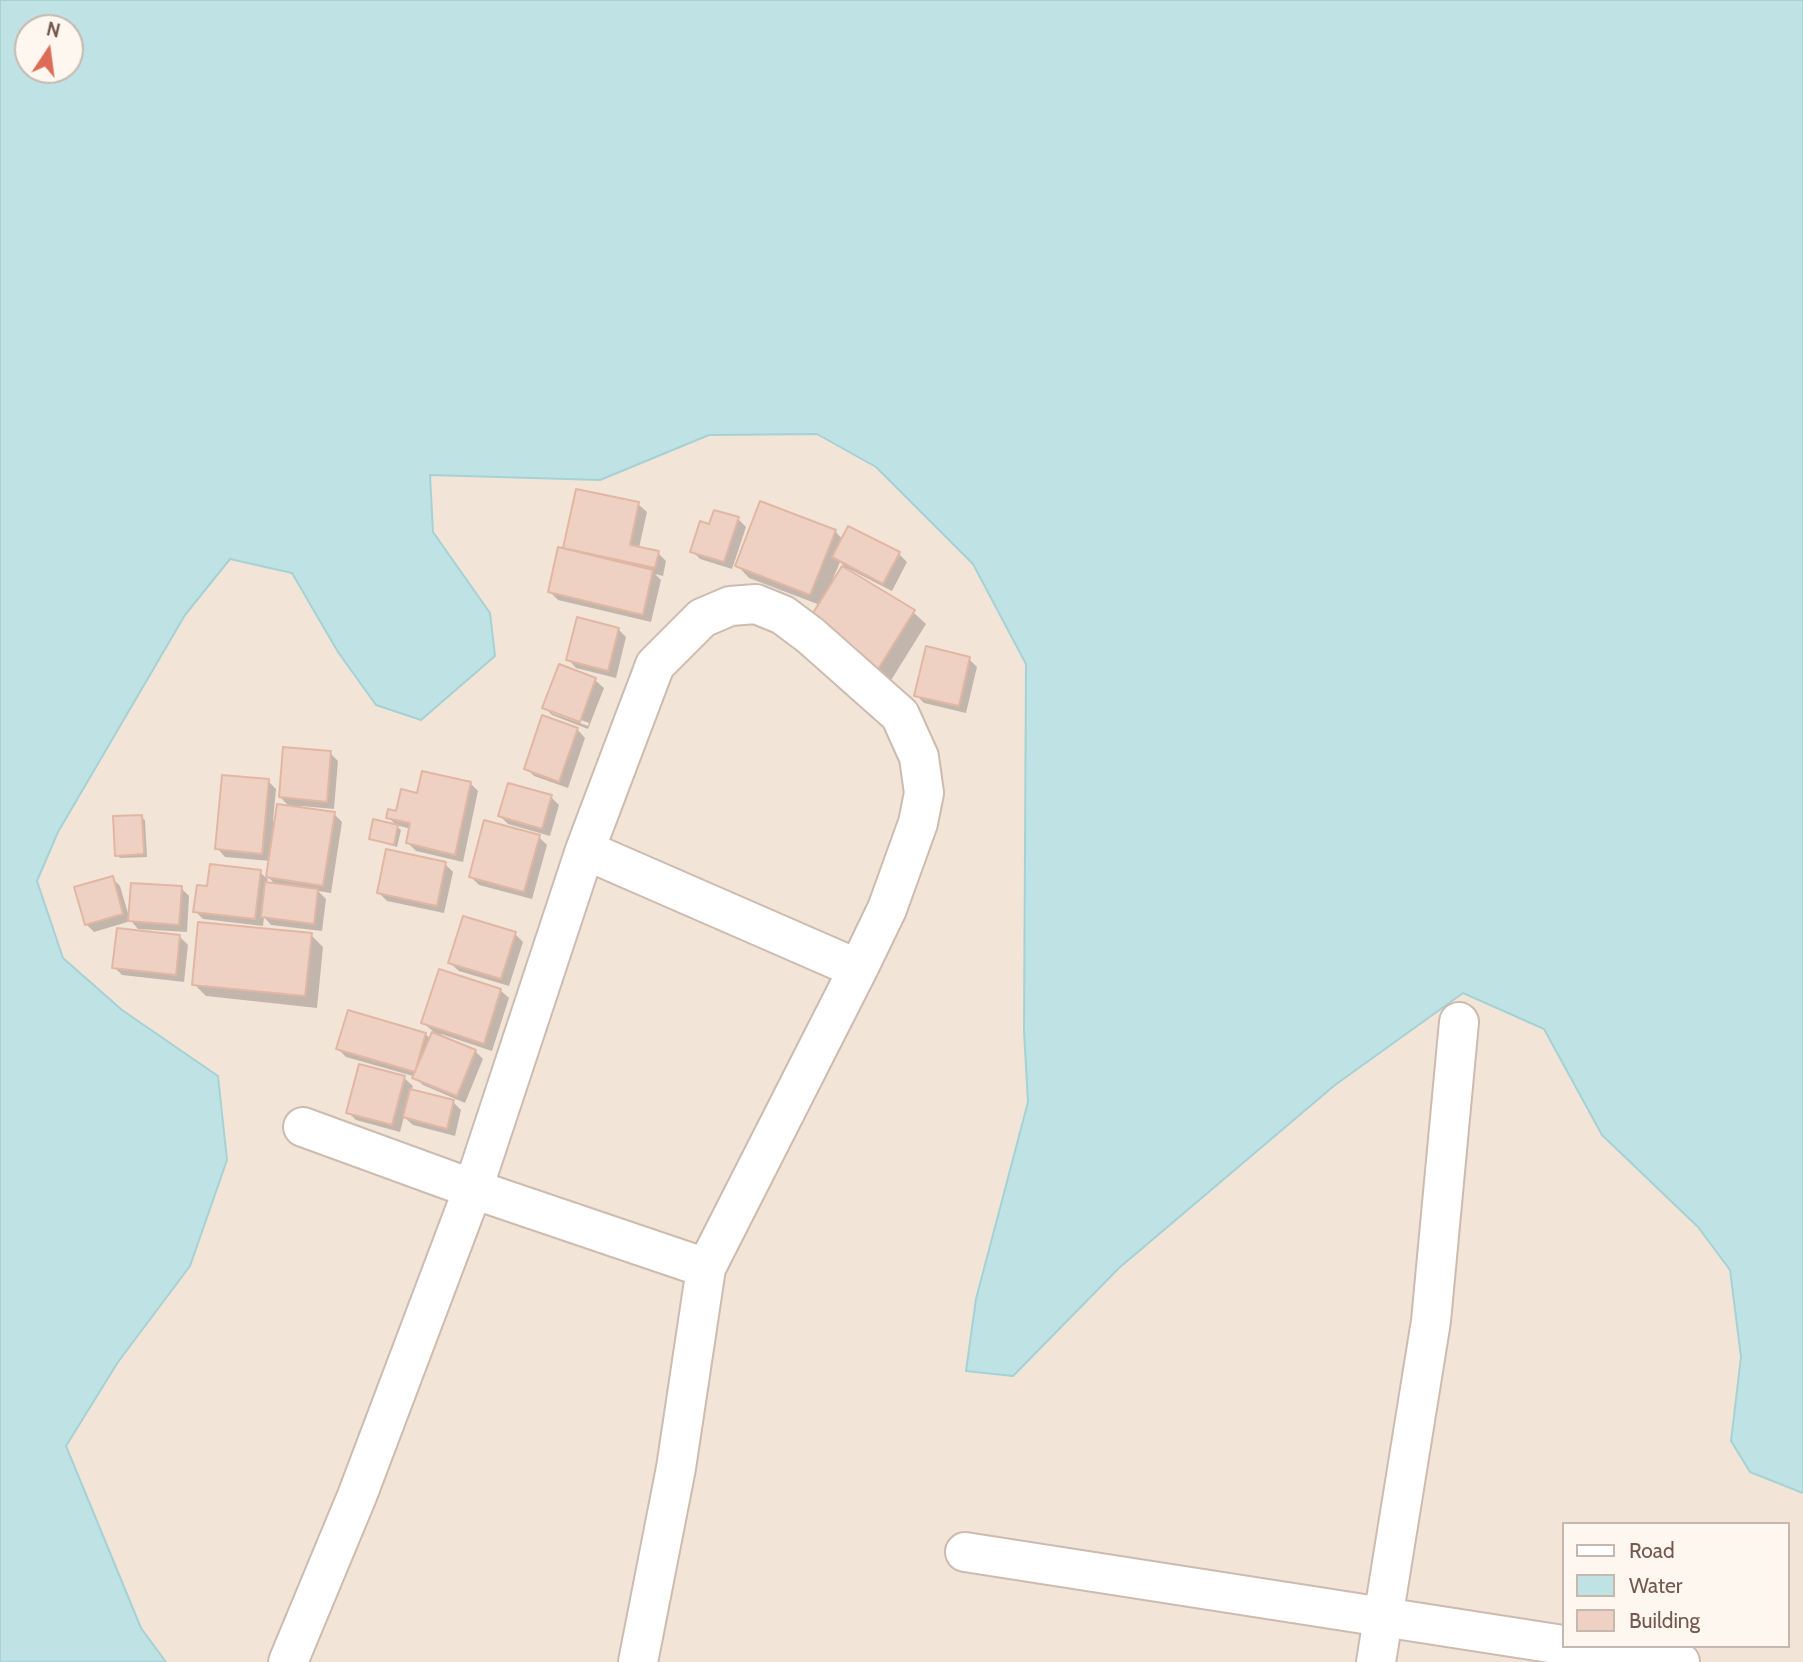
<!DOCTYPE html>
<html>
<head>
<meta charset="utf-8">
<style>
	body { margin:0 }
	#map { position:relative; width:1803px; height:1662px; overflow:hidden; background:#fbf3e9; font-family:Cabin,sans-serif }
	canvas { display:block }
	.legend { position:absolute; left:1562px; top:1522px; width:228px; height:126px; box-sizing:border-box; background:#fef7f0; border:2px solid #c7b8af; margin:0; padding:9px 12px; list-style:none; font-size:21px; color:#75594e }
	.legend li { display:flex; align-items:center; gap:14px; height:35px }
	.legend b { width:35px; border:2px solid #c7b8af }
	.north { position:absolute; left:14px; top:14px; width:70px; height:70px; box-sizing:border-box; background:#fef7f0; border:2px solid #c7b8af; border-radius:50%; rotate:13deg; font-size:19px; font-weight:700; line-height:28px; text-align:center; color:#75594e }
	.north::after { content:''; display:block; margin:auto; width:24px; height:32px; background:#dd6b57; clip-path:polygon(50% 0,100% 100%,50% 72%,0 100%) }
</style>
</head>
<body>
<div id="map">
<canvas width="1803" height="1662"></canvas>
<ul class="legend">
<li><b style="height:9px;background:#fff"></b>Road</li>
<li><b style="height:19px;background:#bfe2e4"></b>Water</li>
<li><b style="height:19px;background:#efd1c3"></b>Building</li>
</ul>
<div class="north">N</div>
</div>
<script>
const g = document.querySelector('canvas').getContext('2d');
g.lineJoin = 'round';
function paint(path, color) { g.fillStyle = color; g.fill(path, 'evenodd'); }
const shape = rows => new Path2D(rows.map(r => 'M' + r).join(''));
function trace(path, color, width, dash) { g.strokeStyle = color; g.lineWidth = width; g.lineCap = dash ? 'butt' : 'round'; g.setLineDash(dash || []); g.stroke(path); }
paint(shape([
	[817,434,876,467,973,564,1026,664,1024,1031,1028,1102,976,1299,1013,1376,1119,1268,1335,1085,1463,992,1544,1029,1602,1135,1698,1227,1730,1271,1741,1357,1731,1441,1803,1493,1803,1662,166,1662,141,1628,66,1446,118,1362,122,1010,64,958,37,881,58,832,185,615,230,559,292,573,338,652,490,613,433,532,429,475,600,480,709,435],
	[1563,1524,1787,1524,1787,1646,1563,1646]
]), '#f3e4d8');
const water = shape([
	[0,0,1803,0,1803,1493,1750,1472,1731,1441,1741,1357,1730,1270,1698,1227,1602,1135,1544,1029,1463,993,1335,1085,1119,1268,1013,1376,966,1371,976,1299,1028,1102,1024,1031,1026,664,973,564,876,467,817,434,709,435,600,480,430,475,433,532,490,613,495,656,421,720,376,705,338,652,292,573,230,559,185,615,58,832,37,881,63,958,122,1010,218,1076,227,1160,190,1266,118,1362,66,1446,141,1628,166,1662,0,1662,0,0],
	[28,28,70,28,70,70,28,70,28,28]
]);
paint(water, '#bfe2e4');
trace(water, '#a5d2d5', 2);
paint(shape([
	[578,491,638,504,647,512,639,548,658,553,666,561,663,576,655,574,661,580,651,622,558,600,550,592,564,551],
	[738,519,746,527,732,569,700,559,692,551],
	[835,531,843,540,899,554,907,562,892,591,847,568,846,570,913,612,926,624,890,682,819,638,820,605,749,578,737,565],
	[840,562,844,566,834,582,832,581],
	[618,629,626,637,616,678,576,668,568,659],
	[969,659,977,667,966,713,924,703,916,695],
	[560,667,595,680,604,688,588,729,552,715,544,707],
	[552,709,589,723,588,726,552,713],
	[577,729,585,738,568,788,534,776,526,768],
	[330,753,338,761,334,809,301,806,300,809,334,814,342,822,331,893,318,891,326,899,322,931,271,925,264,917,263,926,203,919,195,911,209,888,260,872,267,879,270,861,225,857,217,848,268,781,276,789,273,821,276,821,291,808,280,797],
	[268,877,276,885,267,884],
	[470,783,478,791,463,862,416,851,408,843,411,829,396,825,388,817,418,795],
	[551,797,559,805,550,836,508,824,500,816],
	[141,817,145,820,147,857,120,858,117,855],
	[397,827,401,830,397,847,371,839],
	[539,837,547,845,532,899,479,885,471,877],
	[445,864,453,872,444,913,387,901,379,893],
	[112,878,120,886,130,920,181,888,189,896,187,932,138,929,131,921,94,932,86,924],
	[515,934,523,942,509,986,459,971,450,963],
	[311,935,323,947,317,1008,206,996,194,984],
	[180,937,188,945,184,982,122,975,114,967],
	[500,990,509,998,492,1051,441,1034,440,1037,475,1051,483,1059,465,1103,423,1085,413,1076,346,1057,338,1049,425,1034,431,1039,434,1032,423,1023],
	[404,1078,413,1086,411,1091,453,1102,461,1110,455,1136,413,1125,404,1117,400,1132,356,1120,348,1112]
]), '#0003');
const building = shape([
	[576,489,639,502,630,545,659,551,655,568,563,548,576,489],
	[760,501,836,530,810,595,735,566,760,501],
	[714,510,739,517,724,562,690,552,700,521,709,524,714,510],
	[848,526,900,552,883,584,832,557,848,526],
	[558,547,653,570,643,615,548,592,558,547],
	[842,566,915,610,877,671,805,626,842,566],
	[577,617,619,628,608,671,566,660,577,617],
	[926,646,970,657,959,706,914,696,926,646],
	[559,664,596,678,580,722,542,708,559,664],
	[542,715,578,728,559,782,524,769,542,715],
	[283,747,331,751,327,802,279,797,283,747],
	[422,771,471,782,455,855,406,843,410,823,386,818,388,809,396,811,401,789,417,793,422,771],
	[222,775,269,779,262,854,215,849,222,775],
	[508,783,552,795,542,829,498,816,508,783],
	[277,804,335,812,323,886,266,877,277,804],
	[142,815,144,854,115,856,113,816,142,815],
	[373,819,398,825,394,845,369,839,373,819],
	[484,820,540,835,524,892,469,877,484,820],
	[386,849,446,862,437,906,377,893,386,849],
	[210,864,261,870,255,919,193,912,197,885,207,886,210,864],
	[113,876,123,914,85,925,74,887,113,876],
	[265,882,318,889,314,924,261,917,265,882],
	[131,883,182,886,179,925,128,921,131,883],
	[463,916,516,932,501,979,448,963,463,916],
	[198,922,312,933,305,996,192,985,198,922],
	[117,928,180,935,176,975,112,968,117,928],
	[439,969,501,989,484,1044,421,1023,439,969],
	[348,1010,426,1033,415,1072,336,1049,348,1010],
	[432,1032,476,1050,457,1096,412,1078,432,1032],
	[359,1064,405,1076,392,1125,346,1113,359,1064],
	[410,1089,454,1100,447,1129,403,1117,410,1089]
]);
paint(building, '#efd1c3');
trace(building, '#e1b7a4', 2);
const minor = shape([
	[585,850,858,969,706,1268,676,1468,638,1662],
	[303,1127,473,1189,706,1268],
	[965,1552,1563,1645],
	[1568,1646,1680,1662],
	[288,1662,357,1496,473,1189,585,850,655,665,702,618,730,606,756,604,783,615,811,636,900,715,919,757,924,793,918,823,887,909,858,969],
	[1376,1662,1431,1321,1459,1022]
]);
trace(minor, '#cdbbb0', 42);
trace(minor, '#fff', 38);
</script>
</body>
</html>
